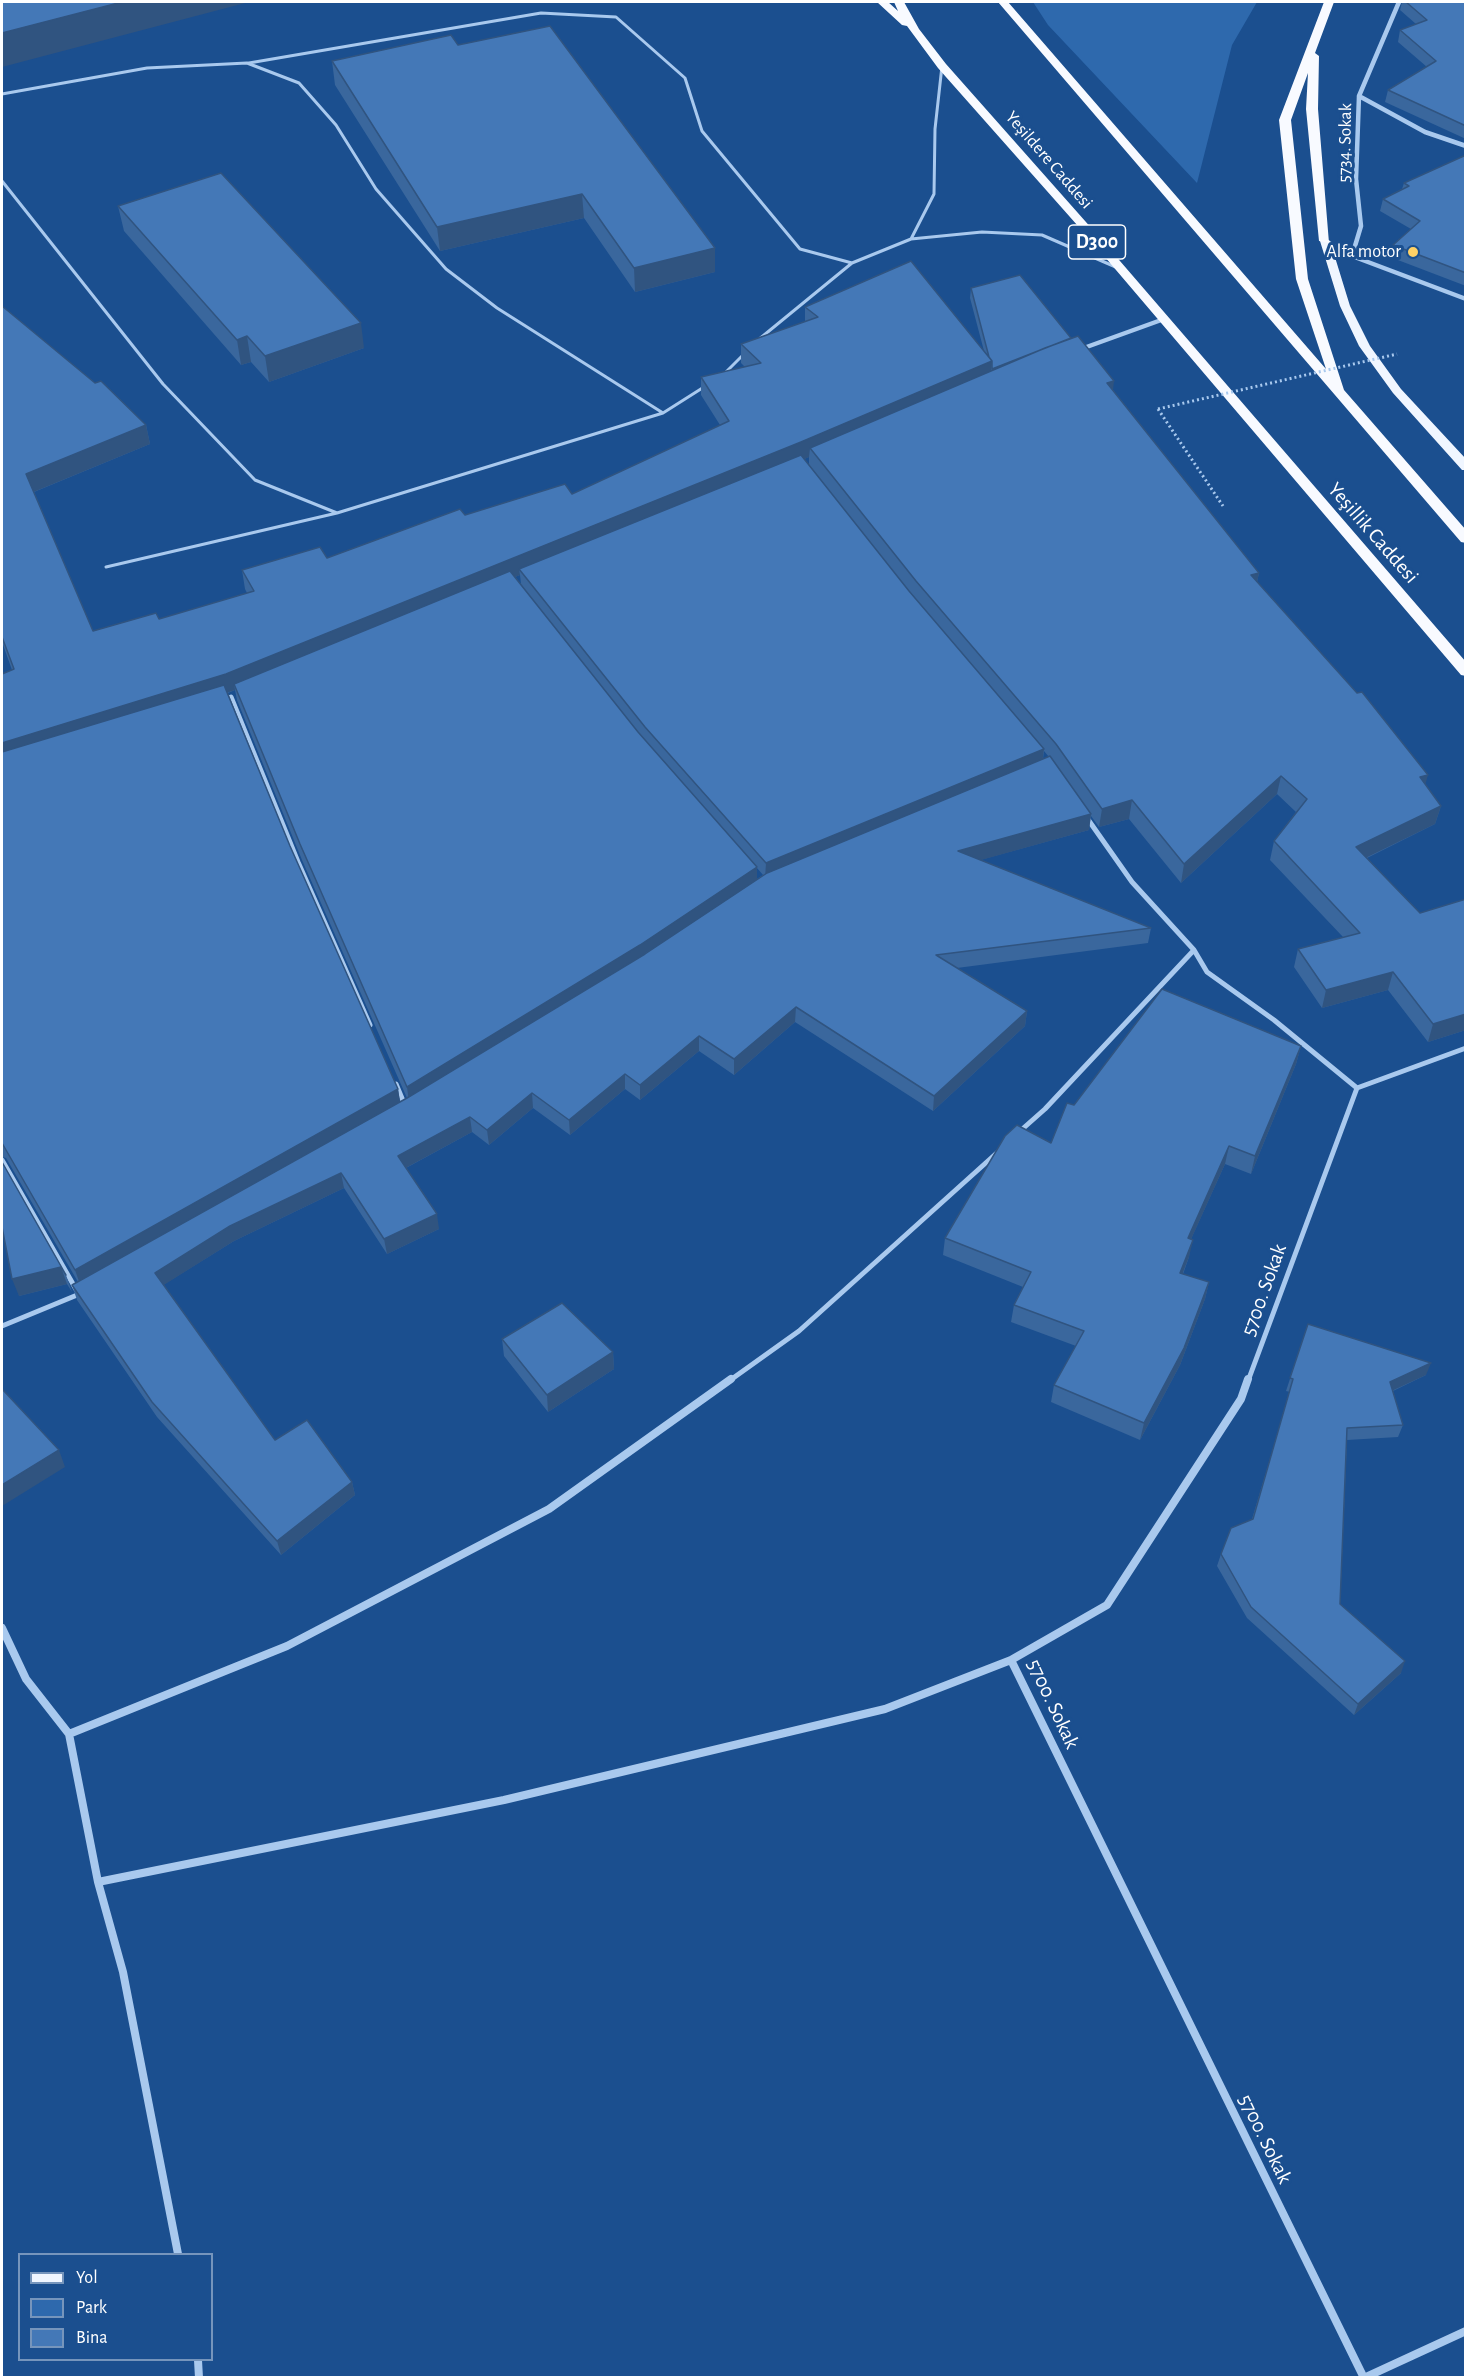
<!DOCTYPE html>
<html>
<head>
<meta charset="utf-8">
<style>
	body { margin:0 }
	#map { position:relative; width:1467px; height:2379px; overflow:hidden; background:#1b4f8f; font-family:"Alegreya Sans",sans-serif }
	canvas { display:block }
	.frame { position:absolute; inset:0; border:3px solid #fff; pointer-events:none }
	.legend { position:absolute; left:18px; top:2253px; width:195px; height:108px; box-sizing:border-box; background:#1b4f8f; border:2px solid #7695bc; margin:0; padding:8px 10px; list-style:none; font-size:18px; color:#fff }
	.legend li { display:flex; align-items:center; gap:12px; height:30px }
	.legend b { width:30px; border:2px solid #7695bc }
</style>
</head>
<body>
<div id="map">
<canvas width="1467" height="2379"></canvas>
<div class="frame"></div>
<ul class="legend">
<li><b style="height:8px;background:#f0f6ff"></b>Yol</li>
<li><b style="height:16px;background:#2e69ad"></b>Park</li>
<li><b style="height:16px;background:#4478b7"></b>Bina</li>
</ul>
</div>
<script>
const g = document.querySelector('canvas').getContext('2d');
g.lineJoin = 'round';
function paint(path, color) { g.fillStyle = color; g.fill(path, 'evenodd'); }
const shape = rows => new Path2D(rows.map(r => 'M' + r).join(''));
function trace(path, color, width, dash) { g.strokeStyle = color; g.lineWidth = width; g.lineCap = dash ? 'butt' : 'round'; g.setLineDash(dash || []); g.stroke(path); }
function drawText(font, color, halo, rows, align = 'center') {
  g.font = font + ' "Alegreya Sans",sans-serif'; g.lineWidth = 6; g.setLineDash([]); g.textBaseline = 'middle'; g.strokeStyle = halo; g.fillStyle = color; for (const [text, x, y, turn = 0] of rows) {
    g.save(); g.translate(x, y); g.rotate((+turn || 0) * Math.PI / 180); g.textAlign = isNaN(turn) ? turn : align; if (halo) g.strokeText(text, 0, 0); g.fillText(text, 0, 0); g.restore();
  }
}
paint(shape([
	[1033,2,1257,2,1232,45,1197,183,1048,25]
]), '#2e69ad');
trace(shape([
	[1158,409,1223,506]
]), '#a9c9ee', 3, [2, 3]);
trace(shape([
	[249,63,541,13,616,17,685,78,702,131,800,249,852,263],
	[2,94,147,68,247,63,299,83,336,125,376,189,446,269,497,308,663,413],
	[2,181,163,384,255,480,337,513],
	[911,239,934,194,935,129,942,66],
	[758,340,852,263,911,239,982,232,1042,235,1118,268],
	[724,374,743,355],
	[106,567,337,513,663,413,704,387]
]), '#a9c9ee', 3);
trace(shape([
	[1359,96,1425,132,1466,146],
	[1325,241,1352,256,1466,299],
	[1352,256,1361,226,1356,179,1359,96,1399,2],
	[1081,349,1164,319]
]), '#a9c9ee', 4.5);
trace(shape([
	[231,697,298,862,370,1025],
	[1087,818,1132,882,1194,950,1207,972,1274,1020,1357,1088],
	[396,1084,406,1108],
	[1019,1132,1045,1109,1194,950],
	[2,1160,77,1291],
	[2,1326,82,1293],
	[729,1381,799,1331,999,1151],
	[1248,1381,1357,1088,1466,1048]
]), '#a9c9ee', 5);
trace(shape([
	[1248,1379,1241,1399,1107,1605,1011,1660,1364,2378,1466,2331],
	[2,1628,26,1679,69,1734,98,1882,123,1972,178,2254],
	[69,1734,287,1646,549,1509,731,1379],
	[98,1882,504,1800,885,1709,1011,1660],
	[198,2360,199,2378]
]), '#a9c9ee', 8);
paint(shape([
	[1325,238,1330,241,1350,306,1370,346,1401,389,1466,459,1466,470,1462,470,1393,393,1359,346,1340,306,1320,241,1325,238]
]), '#f0f6ff');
paint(shape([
	[877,2,888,2,898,11,894,2,904,2,919,29,946,64,1101,239,1466,662,1466,676,1461,675,1093,243,938,68,907,26,902,25,877,2],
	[998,2,1008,2,1326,369,1296,279,1279,120,1324,2,1334,2,1315,53,1319,56,1318,109,1329,243,1319,241,1306,109,1308,73,1291,120,1308,279,1344,390,1466,530,1466,543,1461,542,998,2]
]), '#f8faff');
trace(shape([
	[1158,409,1397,354]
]), '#a9c9ee', 3, [2, 3]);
paint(shape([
	[1402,2,1466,2,1466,139,1385,102,1388,90,1427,67,1398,42,1400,30,1416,24,1400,10],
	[458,45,715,272,635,292,584,218,440,251,335,85,332,61],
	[1466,155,1466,286,1390,257,1393,245,1411,229,1380,211,1383,199,1402,189,1404,183],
	[118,206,364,348,269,382,251,362,241,365,124,231],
	[971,288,1070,339,1113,390,1259,573,1257,582,1425,784,1441,806,1435,824,1367,858,1466,1030,1428,1042,1388,990,1322,1008,1294,967,1298,949,1343,937,1270,860,1274,841,1296,812,1277,794,1181,883,1129,819,1099,827,1091,816,1089,830,980,860,1151,928,1148,943,957,968,1027,1011,1025,1026,933,1111,795,1022,734,1075,699,1051,640,1100,625,1089,570,1135,533,1108,489,1145,472,1132,406,1168,439,1229,387,1254,344,1188,234,1241,163,1285,275,1440,352,1482,355,1495,281,1555,157,1417,77,1300,72,1285,78,1282,6,1158,2,1157,2,674,12,670,2,642,2,306,146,425,150,444,34,492,93,631,159,619,247,593,245,589,242,570,327,558,465,515,572,494,720,425,701,395,701,377,745,367,741,363,741,344,805,322,805,307,984,351,970,298],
	[809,457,809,465,804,459],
	[520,575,521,584,515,577],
	[235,690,237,700,302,860,407,1098,400,1102,398,1089,290,846,228,693],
	[1044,751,1049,757,1043,759],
	[757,868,763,875,757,879],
	[1301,1046,1296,1064,1251,1174,1225,1164,1191,1239,1189,1257,1183,1274,1209,1282,1205,1299,1180,1365,1140,1440,1051,1402,1054,1385,1076,1346,1011,1322,1014,1305,1023,1287,943,1255,945,1238,1051,1143,1074,1105],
	[2,1162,66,1275,72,1292,67,1284,19,1296],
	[1308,1324,1426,1375,1393,1391,1403,1425,1398,1437,1347,1440,1340,1604,1401,1673,1354,1715,1247,1618,1217,1566,1221,1554,1252,1519,1290,1392,1286,1391],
	[502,1339,613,1352,614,1369,548,1412,504,1356]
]), '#3a679d');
paint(shape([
	[122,2,249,2,2,67,2,33],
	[582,194,584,218,440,251,437,227],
	[715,248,715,272,635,292,634,268],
	[361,323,364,348,269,382,265,356],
	[247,336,251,362,241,365,237,340],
	[992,361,990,379,810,448,809,457,800,461,519,569,520,575,237,689,234,684,235,690,229,692,2,762,2,743],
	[1114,381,1112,399,1107,383],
	[146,425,150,444,31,493,26,474],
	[1259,573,1255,592,1251,575],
	[1044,749,1042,764,765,878,766,863],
	[1428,775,1423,793,1420,777],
	[1281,776,1277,794,1181,883,1184,864],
	[1132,800,1129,819,1099,827,1102,809],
	[1441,806,1435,824,1351,865,1356,847],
	[1091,814,1089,830,956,867,958,851],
	[757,867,757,883,409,1102,407,1087],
	[1393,972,1388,990,1322,1008,1326,990],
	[796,1007,795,1022,734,1075,734,1059],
	[1027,1011,1025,1026,933,1111,934,1096],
	[1466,1014,1466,1030,1428,1042,1433,1024],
	[699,1036,699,1051,640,1100,640,1085],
	[1301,1046,1296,1064,1251,1174,1255,1156],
	[625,1074,625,1089,570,1135,569,1120],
	[398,1089,401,1107,81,1287,75,1270],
	[532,1093,533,1108,489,1145,487,1130],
	[470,1117,472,1132,400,1171,398,1156],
	[1229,1146,1225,1164,1184,1255,1188,1238],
	[341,1173,344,1188,234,1241,159,1288,155,1273,230,1226],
	[437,1214,439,1229,387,1254,384,1239],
	[1193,1240,1189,1257,1176,1290,1180,1273],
	[61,1267,67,1284,19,1296,12,1279],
	[1209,1282,1205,1299,1180,1365,1140,1440,1144,1423],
	[613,1352,614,1369,548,1412,547,1395],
	[1431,1363,1426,1375,1385,1394,1390,1382],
	[59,1450,65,1467,2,1506,2,1485],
	[352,1482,355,1495,281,1555,277,1541],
	[1405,1661,1401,1673,1354,1715,1358,1704]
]), '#305480');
const building = shape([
	[2,2,122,2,2,33,2,2],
	[1406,2,1466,2,1466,126,1388,90,1436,61,1400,30,1427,20,1406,2],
	[550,26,715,248,634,268,582,194,437,227,332,61,451,35,458,45,550,26],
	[1466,155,1466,273,1393,245,1420,221,1383,199,1409,186,1404,183,1466,155],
	[221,173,361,323,265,356,247,336,237,340,118,206,221,173],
	[911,261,992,361,801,442,226,674,2,743,2,674,14,669,2,637,2,306,95,383,101,381,146,425,26,474,93,631,156,613,159,619,254,591,242,570,320,547,327,558,460,509,465,515,565,484,572,494,729,421,701,377,761,363,741,344,818,317,805,307,911,261],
	[1020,275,1071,338,992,369,992,361,989,357,971,288,1020,275],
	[1078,336,1114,381,1107,383,1259,573,1251,575,1357,693,1362,692,1428,775,1420,777,1441,806,1356,847,1420,913,1466,899,1466,1014,1433,1024,1393,972,1326,990,1298,949,1360,933,1274,841,1307,799,1281,776,1184,864,1132,800,1102,809,1056,744,916,581,810,448,1045,348,1078,336],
	[801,455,909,591,1044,749,766,863,645,727,519,569,801,455],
	[510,571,638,732,757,867,640,945,407,1087,300,844,234,684,510,571],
	[224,685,290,846,398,1089,75,1270,2,1143,2,752,224,685],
	[1050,756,1091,814,958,851,1151,928,936,955,1027,1011,934,1096,796,1007,734,1059,699,1036,640,1085,625,1074,569,1120,532,1093,487,1130,470,1117,398,1156,437,1214,384,1239,341,1173,230,1226,155,1273,275,1440,307,1420,352,1482,277,1541,152,1402,72,1285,407,1098,645,954,767,873,1050,756],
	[1162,989,1301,1046,1255,1156,1229,1146,1188,1238,1193,1240,1180,1273,1209,1282,1184,1348,1144,1423,1054,1385,1084,1331,1014,1305,1031,1272,945,1238,1005,1136,1017,1125,1051,1143,1067,1103,1074,1105,1162,989],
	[2,1162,66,1275,61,1267,12,1279,2,1227,2,1162],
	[562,1303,613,1352,547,1395,502,1339,562,1303],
	[1308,1324,1431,1363,1390,1382,1403,1425,1347,1428,1340,1604,1405,1661,1358,1704,1251,1607,1221,1554,1231,1528,1253,1519,1293,1379,1290,1378,1308,1324],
	[2,1389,59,1450,2,1485,2,1389]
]);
paint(building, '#4478b7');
trace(building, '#305480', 1.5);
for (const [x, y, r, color] of [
	[1413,252,6,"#ffd166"]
]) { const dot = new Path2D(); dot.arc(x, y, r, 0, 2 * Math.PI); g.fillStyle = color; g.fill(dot); trace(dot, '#1b4f8f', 2); }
drawText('18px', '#fff', '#1b4f8f', [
	["5734. Sokak",1345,143,-89],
	["Yeşildere Caddesi",1049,160,49]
]);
drawText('18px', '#fff', '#1b4f8f', [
	["Alfa motor",1401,252]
], 'right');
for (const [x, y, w] of [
	[1097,242,57]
]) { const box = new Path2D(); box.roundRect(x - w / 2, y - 17, w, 34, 4.5); g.fillStyle = '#1b4f8f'; g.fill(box); trace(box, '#fff', 1.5); }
drawText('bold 20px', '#fff', null, [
	["D300",1097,242]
]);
drawText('21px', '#fff', '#1b4f8f', [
	["Yeşillik Caddesi",1373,533,49],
	["5700. Sokak",1264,1290,-70],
	["5700. Sokak",1053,1704,65],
	["5700. Sokak",1265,2139,64]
]);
</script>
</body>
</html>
